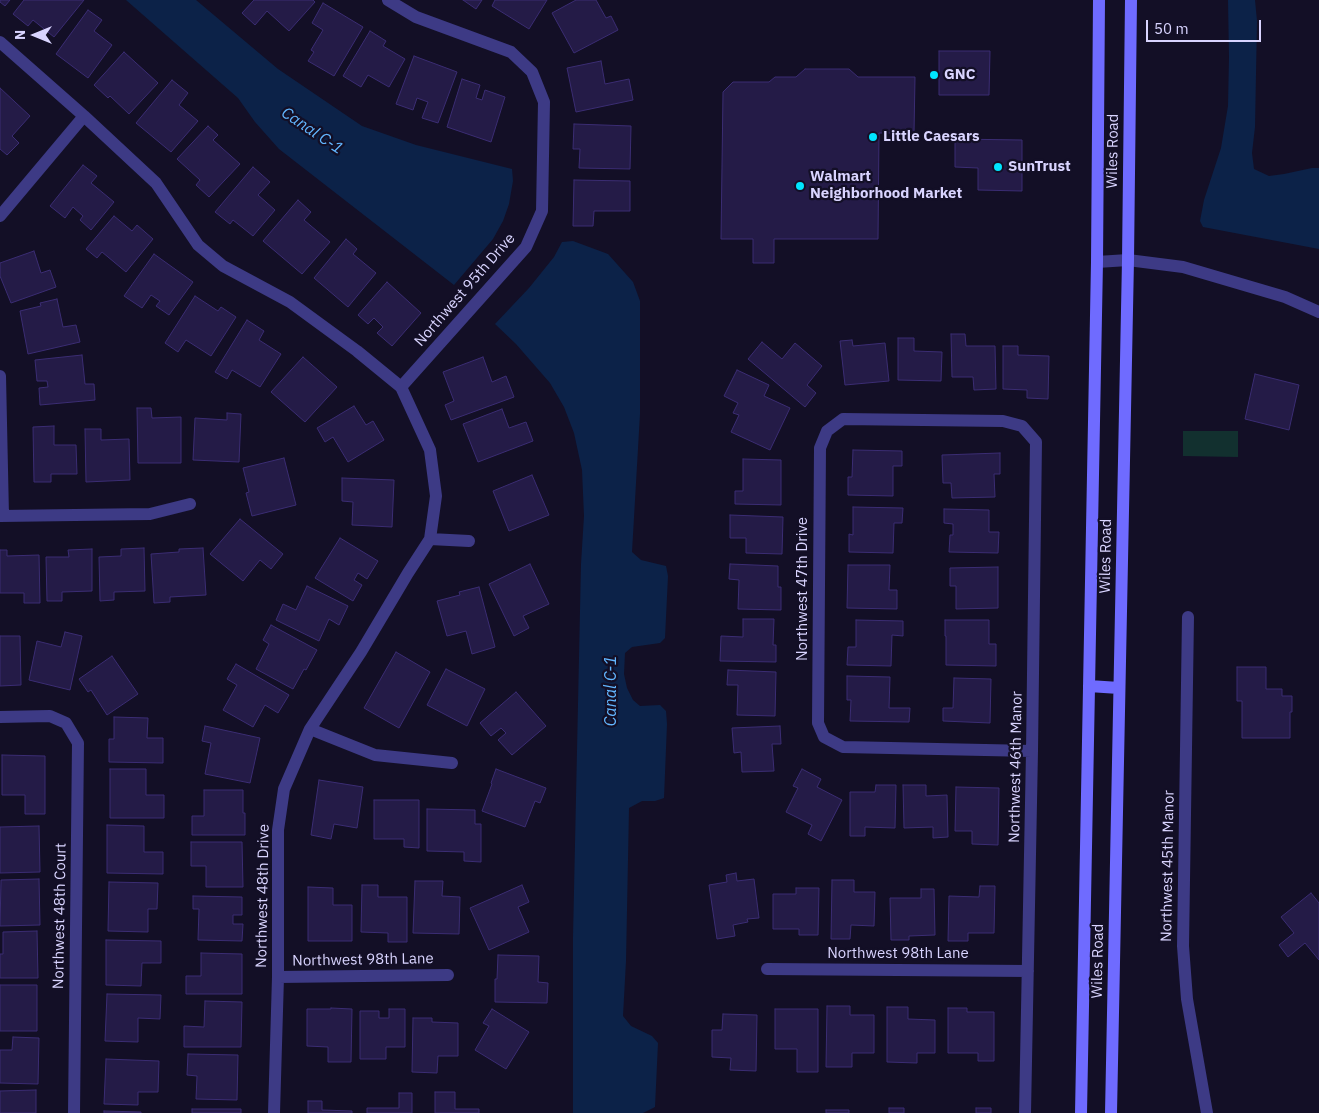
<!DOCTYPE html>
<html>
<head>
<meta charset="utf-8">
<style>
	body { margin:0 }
	#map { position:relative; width:1319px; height:1113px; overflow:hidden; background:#130f26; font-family:"IBM Plex Sans",sans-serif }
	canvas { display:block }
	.north { position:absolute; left:10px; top:10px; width:50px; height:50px; -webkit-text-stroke:4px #130f26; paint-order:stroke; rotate:270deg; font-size:14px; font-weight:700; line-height:20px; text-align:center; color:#d9d4ff }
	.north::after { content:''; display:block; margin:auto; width:18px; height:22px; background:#d9d4ff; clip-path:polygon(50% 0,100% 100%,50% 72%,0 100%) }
	.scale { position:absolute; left:1146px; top:20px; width:115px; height:22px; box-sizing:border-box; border:2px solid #d9d4ff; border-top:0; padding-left:6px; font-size:15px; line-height:18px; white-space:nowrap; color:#d9d4ff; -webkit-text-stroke:4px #130f26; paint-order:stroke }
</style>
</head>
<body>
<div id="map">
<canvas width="1319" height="1113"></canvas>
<div class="north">N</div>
<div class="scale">50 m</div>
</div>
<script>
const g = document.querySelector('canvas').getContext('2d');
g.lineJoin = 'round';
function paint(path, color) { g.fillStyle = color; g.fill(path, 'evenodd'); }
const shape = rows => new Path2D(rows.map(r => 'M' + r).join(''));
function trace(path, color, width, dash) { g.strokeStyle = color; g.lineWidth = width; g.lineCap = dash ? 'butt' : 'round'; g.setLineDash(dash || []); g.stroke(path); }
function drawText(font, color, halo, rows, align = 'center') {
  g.font = font + ' "IBM Plex Sans",sans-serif'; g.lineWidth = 4.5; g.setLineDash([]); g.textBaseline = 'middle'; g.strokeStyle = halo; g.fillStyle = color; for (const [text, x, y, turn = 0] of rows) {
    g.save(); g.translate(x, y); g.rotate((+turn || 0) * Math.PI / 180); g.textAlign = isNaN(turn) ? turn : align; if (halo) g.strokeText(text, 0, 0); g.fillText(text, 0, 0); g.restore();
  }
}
paint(shape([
	[1183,431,1238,431,1238,457,1183,456]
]), '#12302f');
paint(shape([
	[126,0,196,0,278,69,362,126,416,145,512,169,513,181,509,204,503,221,493,239,454,285,279,149,255,122,238,98],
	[1228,0,1255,0,1257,21,1255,127,1252,153,1254,169,1269,176,1284,174,1312,168,1319,168,1319,249,1203,227,1200,221,1204,200,1221,148,1228,106,1229,57],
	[573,241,608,254,633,282,640,301,640,414,632,552,641,560,666,566,668,576,665,638,660,643,632,647,625,653,624,674,627,688,633,700,640,706,660,705,666,711,667,724,664,798,655,801,642,801,629,808,626,961,623,1016,631,1026,652,1036,658,1043,655,1107,643,1113,573,1113,573,937,581,564,584,516,582,470,574,433,564,407,550,383,516,344,495,324,529,288,554,257,562,242]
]), '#0c2248');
const building = shape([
	[0,0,10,0,5,6,0,2,0,0],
	[24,0,84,0,54,37,33,20,28,26,13,14,24,0],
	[254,0,313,0,315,2,289,31,267,11,255,25,242,13,254,0],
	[463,0,482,0,476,9,463,0],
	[495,0,547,0,529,29,492,6,495,0],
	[576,0,596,0,606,18,611,16,618,30,574,53,552,13,576,0],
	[323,3,363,27,334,76,308,61,314,52,311,50,323,30,312,23,323,3],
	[88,10,102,20,94,31,112,45,88,78,56,54,88,10],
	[370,31,386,41,383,46,405,59,389,87,368,75,361,87,343,76,370,31],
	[939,51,990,51,989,95,939,95,939,51],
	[124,52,158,83,129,114,110,96,108,98,94,85,124,52],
	[414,56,457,72,438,123,422,118,428,102,417,98,413,110,396,104,414,56],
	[601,61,605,84,629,79,633,100,576,112,567,68,601,61],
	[805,69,849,69,858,77,915,77,914,133,879,133,878,239,774,239,774,263,753,263,753,239,721,239,723,92,733,82,769,82,775,77,796,77,805,69],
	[462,79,480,85,476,98,482,100,485,90,505,97,491,142,447,127,462,79],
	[172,80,188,93,179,105,198,121,171,152,136,123,172,80],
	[0,88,30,116,12,136,19,143,7,155,0,149,0,88],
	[574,124,631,126,630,169,579,168,580,149,573,149,574,124],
	[208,126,218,135,213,140,240,164,209,197,196,185,200,180,177,159,208,126],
	[955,139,1022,140,1022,191,978,190,978,168,955,167,955,139],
	[83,165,97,176,91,183,114,202,91,230,80,220,83,216,73,207,65,218,50,206,83,165],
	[253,167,270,182,258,195,275,210,253,236,233,220,230,224,215,212,253,167],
	[574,180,630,181,630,211,594,211,593,226,573,226,574,180],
	[298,200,311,212,304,220,330,242,302,274,263,241,298,200],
	[114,216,132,231,137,225,153,239,126,272,102,252,97,258,86,249,114,216],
	[346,239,357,249,353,254,376,273,348,307,314,278,346,239],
	[34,251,41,273,50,270,56,287,11,303,0,276,0,263,34,251],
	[154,254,193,282,169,315,156,306,160,301,151,295,142,308,124,296,154,254],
	[387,282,421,313,392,346,377,333,383,327,374,318,368,324,358,315,387,282],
	[195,296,218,311,221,307,236,317,211,356,186,340,178,352,165,343,195,296],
	[57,299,63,327,76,325,80,342,28,354,20,311,41,306,40,303,57,299],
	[247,320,264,331,259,340,281,354,260,387,232,370,227,379,215,372,247,320],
	[951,334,965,334,966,346,995,346,996,389,974,390,973,377,952,377,951,334],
	[898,338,914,338,914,351,942,352,941,381,898,380,898,338],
	[852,340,853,346,885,343,889,381,845,385,840,341,852,340],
	[762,342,782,359,795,343,822,366,807,385,816,393,805,407,748,359,762,342],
	[1003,346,1018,346,1018,355,1049,356,1048,399,1027,398,1027,390,1003,389,1003,346],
	[82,355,85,384,94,384,95,400,40,405,39,388,48,387,47,381,37,381,35,360,82,355],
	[303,357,337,387,305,422,271,392,303,357],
	[483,357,492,382,506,376,514,397,451,420,445,405,454,401,443,372,483,357],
	[737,370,769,385,764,396,790,408,770,450,731,432,739,415,733,413,738,403,724,396,737,370],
	[1255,374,1299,385,1289,430,1245,419,1255,374],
	[354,406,366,425,373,421,384,440,348,462,333,437,325,442,317,428,354,406],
	[137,408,151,408,152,418,181,417,181,463,138,463,137,408],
	[502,409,509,428,526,422,533,441,478,462,463,424,502,409],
	[227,413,241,414,239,462,193,460,195,418,227,420,227,413],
	[54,426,54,445,76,445,77,474,51,474,51,482,34,482,33,427,54,426],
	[85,429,101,429,101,440,129,439,130,480,86,482,85,429],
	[853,450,902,451,902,466,893,466,893,496,848,495,848,477,852,477,853,450],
	[1000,453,1000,474,994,474,995,497,952,498,951,483,943,483,942,455,1000,453],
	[284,458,296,505,252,516,246,493,249,492,243,468,284,458],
	[743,459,781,460,781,505,735,504,735,491,743,491,743,459],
	[532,475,549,515,509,531,493,491,532,475],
	[342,478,394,480,392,527,352,525,353,502,342,501,342,478],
	[853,507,903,508,902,523,894,523,893,553,849,552,849,534,853,535,853,507],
	[944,509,989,510,989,532,999,532,998,553,949,552,950,535,953,535,953,524,944,523,944,509],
	[730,515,783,517,782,554,746,553,746,538,730,538,730,515],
	[240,519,283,554,271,569,260,560,243,581,210,554,240,519],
	[340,538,378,561,367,579,358,573,354,580,362,585,353,601,315,578,340,538],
	[144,548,145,591,114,592,114,600,100,601,99,557,121,556,121,549,144,548],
	[203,548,206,595,170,597,170,602,154,603,151,554,179,552,179,549,203,548],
	[92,549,92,591,62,592,62,601,47,601,46,557,69,557,68,550,92,549],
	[0,550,7,550,7,556,39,555,40,603,24,603,24,593,0,593,0,550],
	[530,564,549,604,523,616,529,628,514,636,489,584,530,564],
	[730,564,778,566,778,587,781,587,781,610,738,609,739,580,729,579,730,564],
	[848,565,890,565,889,590,897,590,897,609,847,608,848,565],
	[998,567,998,608,956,609,956,586,950,586,950,568,998,567],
	[307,586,348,606,339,625,329,619,319,641,276,620,283,604,296,610,307,586],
	[479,587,495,647,472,654,466,631,447,636,437,601,460,595,459,592,479,587],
	[743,619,774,619,773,645,776,645,776,662,720,661,721,636,743,637,743,619],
	[856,620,903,621,903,636,892,635,891,666,847,665,848,647,856,647,856,620],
	[945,620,989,620,989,644,996,644,996,666,946,665,946,636,945,636,945,620],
	[271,625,317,650,306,670,304,669,293,689,256,669,269,644,263,640,271,625],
	[65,632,82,636,70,690,29,680,37,641,61,647,65,632],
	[0,636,20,636,21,685,0,686,0,636],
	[396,652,430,672,399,728,364,708,396,652],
	[112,656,138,694,107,715,91,690,88,692,79,679,112,656],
	[236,664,289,695,278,713,265,705,253,727,223,710,237,685,227,679,236,664],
	[1237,667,1266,667,1266,689,1282,689,1282,696,1292,696,1292,712,1290,712,1290,738,1242,738,1242,701,1237,701,1237,667],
	[446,669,485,689,467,726,427,705,446,669],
	[728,670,776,672,775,716,737,715,738,685,727,685,728,670],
	[847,676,890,677,889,708,910,708,909,722,850,721,851,700,847,700,847,676],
	[954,678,991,679,990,723,943,721,943,708,953,708,954,678],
	[516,692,546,726,512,755,498,740,506,733,501,728,491,736,480,723,516,692],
	[114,717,148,718,147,738,163,738,163,763,109,762,109,739,114,739,114,717],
	[205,726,260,738,250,783,205,774,211,743,202,741,205,726],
	[780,726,781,744,772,744,774,771,742,772,741,752,734,753,732,728,780,726],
	[2,755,45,756,45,814,25,814,25,795,2,795,2,755],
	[110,769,146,769,146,795,164,795,164,818,110,818,110,769],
	[496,769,546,788,540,803,535,801,525,827,482,811,492,784,491,783,496,769],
	[802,769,821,779,817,787,842,800,821,841,808,834,812,825,786,812,798,788,793,786,802,769],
	[319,780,363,787,357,828,334,824,331,839,311,835,319,780],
	[876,785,896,785,895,828,865,827,865,836,850,836,850,792,875,792,876,785],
	[903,785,926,785,926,796,947,795,948,837,933,838,933,827,904,828,903,785],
	[956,787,999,788,998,845,972,844,972,831,955,831,956,787],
	[204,790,243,790,243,813,245,813,245,835,192,835,192,816,204,816,204,790],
	[374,800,419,800,419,848,404,847,404,839,374,839,374,800],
	[427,809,475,810,475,824,481,824,481,862,464,861,464,852,427,851,427,809],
	[107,825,144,826,144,852,163,852,163,874,107,873,107,825],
	[39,826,40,872,0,873,0,827,39,826],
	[191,842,242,842,243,887,206,887,206,866,191,866,191,842],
	[736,873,737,881,754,879,759,918,747,919,748,922,733,925,735,936,717,939,709,885,727,882,726,875,736,873],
	[39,879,40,925,0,926,1,880,39,879],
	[832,880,854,880,854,892,875,892,874,926,851,925,850,939,831,939,832,880],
	[415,881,443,881,442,896,460,897,459,934,413,933,415,881],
	[109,882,158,883,157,909,148,909,148,932,108,931,109,882],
	[362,885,378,885,378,897,407,897,407,942,388,942,388,933,361,932,362,885],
	[522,885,529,902,518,907,529,932,489,950,470,908,522,885],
	[980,886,995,886,994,933,968,933,968,941,948,941,949,896,979,897,980,886],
	[308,887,333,888,333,905,352,905,352,941,308,941,308,887],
	[796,888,819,888,818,935,799,935,799,929,773,929,773,894,796,894,796,888],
	[921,889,934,889,935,935,909,936,909,940,891,940,890,898,921,898,921,889],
	[1311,893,1319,903,1319,960,1305,943,1288,957,1279,945,1294,933,1281,917,1311,893],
	[193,896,242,897,242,915,233,915,233,924,243,924,242,941,198,940,199,909,193,909,193,896],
	[37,931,38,978,0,978,0,954,3,954,3,932,37,931],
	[106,940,161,941,161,963,142,963,141,986,106,985,106,940],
	[201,953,242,954,242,994,186,994,186,976,201,976,201,953],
	[498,955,539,956,538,982,548,983,547,1003,495,1002,495,979,497,979,498,955],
	[0,985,37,985,37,1031,0,1031,0,985],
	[107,994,161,995,160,1019,138,1018,138,1042,105,1041,107,994],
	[205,1001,242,1002,241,1047,184,1047,184,1026,204,1027,205,1001],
	[827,1006,850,1006,850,1015,874,1015,874,1053,852,1053,852,1067,826,1067,827,1006],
	[887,1007,908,1007,908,1019,935,1020,935,1053,917,1053,917,1063,887,1062,887,1007],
	[331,1008,352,1009,351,1062,328,1062,328,1047,307,1046,307,1009,331,1009,331,1008],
	[948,1008,967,1008,967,1012,994,1012,994,1061,978,1061,978,1053,948,1053,948,1008],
	[389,1009,405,1009,405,1047,386,1047,386,1059,360,1059,360,1011,379,1011,379,1018,389,1018,389,1009],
	[492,1009,529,1032,506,1069,475,1050,489,1026,483,1023,492,1009],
	[775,1009,818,1009,818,1072,797,1072,797,1049,775,1049,775,1009],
	[723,1014,757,1015,756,1071,730,1070,731,1058,712,1057,712,1030,722,1030,723,1014],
	[413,1018,432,1018,432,1022,458,1023,458,1056,438,1056,437,1073,412,1072,413,1018],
	[13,1037,39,1038,38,1084,0,1083,0,1050,12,1050,13,1037],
	[188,1054,238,1055,237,1100,196,1099,197,1076,187,1075,188,1054],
	[106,1059,159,1061,158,1092,138,1092,138,1105,104,1104,106,1059],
	[36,1090,36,1113,0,1113,0,1091,36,1090],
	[435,1092,455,1092,455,1109,479,1109,479,1113,435,1113,435,1092],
	[399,1093,412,1093,412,1113,367,1113,367,1108,399,1108,399,1093],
	[308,1101,322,1101,322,1110,352,1111,352,1113,308,1113,308,1101],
	[889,1108,904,1108,904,1113,889,1113,889,1108],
	[976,1108,991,1108,991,1113,976,1113,976,1108],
	[192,1109,241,1109,241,1113,192,1113,192,1109],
	[826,1110,849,1110,849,1113,826,1113,826,1110],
	[104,1111,141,1112,141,1113,104,1113,104,1111]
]);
paint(building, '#241b47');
trace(building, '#3b2d73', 1);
trace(shape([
	[388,0,416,17,511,52,532,72,544,102,542,211,526,247,401,387],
	[0,42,84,116,156,183,198,245,223,266,290,302,357,351,401,387,430,450,436,496,430,539,408,573,361,652,310,729,284,789,278,830,278,977,274,1113],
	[0,216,84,116],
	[1097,262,1128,260,1183,267,1285,297,1319,312],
	[0,376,3,516],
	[0,516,150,514,190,504],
	[430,539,469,541],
	[1188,617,1183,946,1187,999,1207,1113],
	[0,717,50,716,66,723,78,743,74,1113],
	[310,729,375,755,452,763],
	[767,969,1028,971],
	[278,977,448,975],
	[1025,1113,1032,751,1036,442,1022,426,1003,421,843,419,827,431,820,448,818,723,824,737,843,747,1032,751]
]), '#3d3a85', 12);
trace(shape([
	[1089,686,1119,688],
	[1081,1113,1097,262,1099,0],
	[1111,1113,1128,260,1131,0]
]), '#6f6bff', 12);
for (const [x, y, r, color] of [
	[934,75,5,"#00e5ff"],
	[873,137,5,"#00e5ff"],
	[998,167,5,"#00e5ff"],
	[800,186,5,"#00e5ff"]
]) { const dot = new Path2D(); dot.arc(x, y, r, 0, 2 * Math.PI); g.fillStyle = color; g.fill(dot); trace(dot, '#130f26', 2); }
drawText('bold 15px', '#d9d4ff', '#130f26', [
	["GNC",944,75],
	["Little Caesars",883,137],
	["SunTrust",1008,167],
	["Walmart",810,177],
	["Neighborhood Market",810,194]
], 'left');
drawText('15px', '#d9d4ff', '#130f26', [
	["Wiles Road",1113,151,-89],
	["Northwest 95th Drive",465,290,-49],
	["Wiles Road",1106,556,-89],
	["Northwest 47th Drive",803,589,-90],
	["Northwest 46th Manor",1016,767,-89],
	["Northwest 45th Manor",1168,866,-89],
	["Northwest 48th Drive",263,896,-89],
	["Northwest 48th Court",60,916,-89],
	["Northwest 98th Lane",898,954],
	["Northwest 98th Lane",363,960,-1],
	["Wiles Road",1098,961,-89]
]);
drawText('italic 16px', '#62b6ff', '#130f26', [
	["Canal C-1",312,131,34],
	["Canal C-1",611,691,-90]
]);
</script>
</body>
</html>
